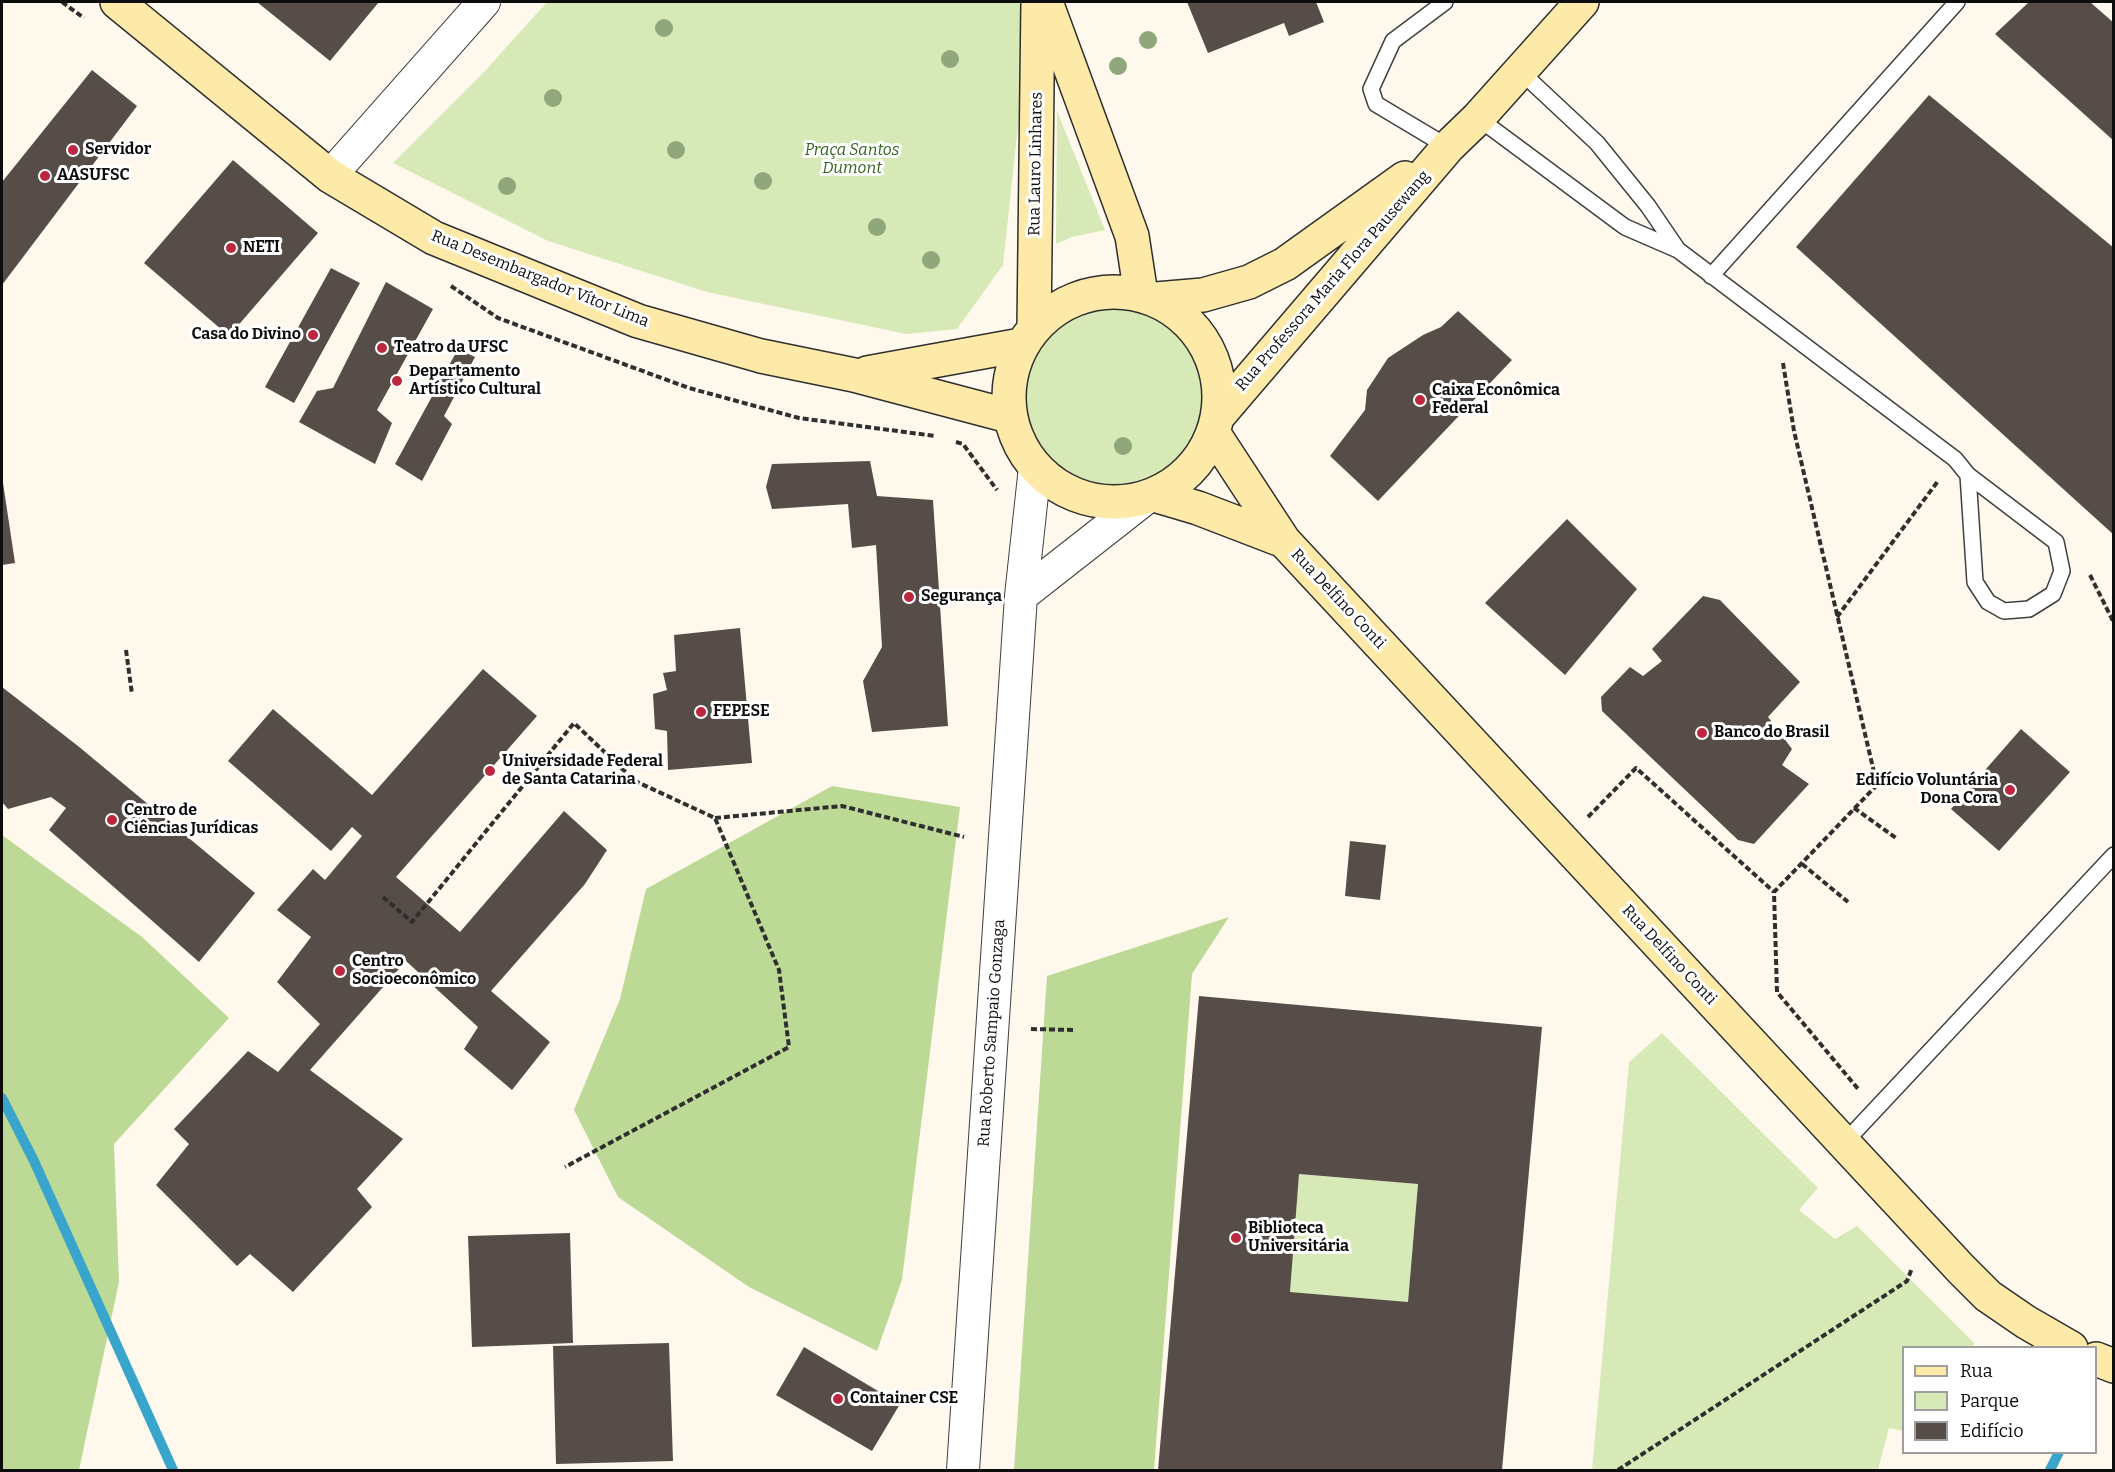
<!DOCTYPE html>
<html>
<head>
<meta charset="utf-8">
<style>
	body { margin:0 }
	#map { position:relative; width:2115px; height:1472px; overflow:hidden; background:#fff9ed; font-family:Bitter,serif }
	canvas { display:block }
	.frame { position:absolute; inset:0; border:3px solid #0d0d0d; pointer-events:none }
	.legend { position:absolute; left:1902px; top:1346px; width:195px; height:108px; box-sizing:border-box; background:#fff; border:2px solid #9e9e9e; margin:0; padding:8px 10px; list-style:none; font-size:18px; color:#0d0d0d }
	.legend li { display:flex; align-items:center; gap:12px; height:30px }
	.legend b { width:30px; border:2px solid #9e9e9e }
</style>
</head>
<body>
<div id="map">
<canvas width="2115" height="1472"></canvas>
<div class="frame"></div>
<ul class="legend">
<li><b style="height:8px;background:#feeaa8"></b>Rua</li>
<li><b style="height:16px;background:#d7e9b7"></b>Parque</li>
<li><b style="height:16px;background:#564d49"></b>Edifício</li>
</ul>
</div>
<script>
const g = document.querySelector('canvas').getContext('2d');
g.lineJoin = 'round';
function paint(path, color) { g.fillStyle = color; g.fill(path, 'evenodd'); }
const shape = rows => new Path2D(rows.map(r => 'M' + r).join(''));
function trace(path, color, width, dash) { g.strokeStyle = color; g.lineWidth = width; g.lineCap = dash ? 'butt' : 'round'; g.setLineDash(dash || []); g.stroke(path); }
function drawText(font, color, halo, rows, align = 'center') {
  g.font = font + ' Bitter,serif'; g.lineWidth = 6; g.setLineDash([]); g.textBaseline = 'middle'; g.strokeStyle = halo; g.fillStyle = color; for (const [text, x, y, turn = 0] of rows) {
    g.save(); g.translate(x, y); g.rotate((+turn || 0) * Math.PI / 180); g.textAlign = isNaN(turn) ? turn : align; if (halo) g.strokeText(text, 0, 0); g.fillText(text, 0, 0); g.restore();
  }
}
paint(shape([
	[547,2,1021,2,1028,33,1003,265,957,329,906,334,707,292,548,241,393,163,484,72],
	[1057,111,1105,230,1072,237,1056,244],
	'1021 397a96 96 0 1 1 192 0a96 96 0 1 1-192 0Z',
	[1662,1033,1818,1188,1799,1210,1835,1239,1857,1226,1974,1343,1973,1347,1904,1348,1903,1431,1889,1428,1878,1470,1592,1470,1629,1062],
	[1299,1174,1418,1184,1408,1302,1290,1292]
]), '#d7e9b7');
paint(shape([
	[832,786,960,807,902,1280,877,1351,749,1287,618,1197,574,1110,620,999,646,889],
	[2,835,142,937,229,1018,114,1144,119,1282,79,1470,2,1470],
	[1229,917,1192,974,1154,1470,1014,1470,1047,976]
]), '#bdd996');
trace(shape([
	[2,1098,34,1161,173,1470],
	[2050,1470,2059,1452]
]), '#39a4cc', 10);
paint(shape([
	[257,2,379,2,330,61],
	[1187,2,1316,2,1324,22,1289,36,1284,23,1208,53],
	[2029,2,2090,2,2114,23,2114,141,1995,34],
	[92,70,137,106,2,285,2,182],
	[1929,95,2114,248,2114,535,1796,247],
	[233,160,318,233,229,336,144,263],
	[331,268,360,283,294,403,265,387],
	[386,282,433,309,377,410,392,423,375,464,299,422,317,391,333,388],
	[1458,311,1512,360,1378,501,1330,456,1365,410,1367,390,1388,358,1423,335,1441,327],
	[458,349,475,357,444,416,452,424,422,481,395,464],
	[870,461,877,496,933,500,948,726,872,732,863,681,882,647,876,545,852,548,848,504,772,509,766,487,772,464],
	[2,476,15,563,2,565],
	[1567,519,1637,589,1565,675,1485,603],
	[1703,596,1720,600,1800,682,1768,717,1792,749,1782,765,1809,784,1754,844,1738,840,1602,711,1601,697,1630,667,1643,676,1662,661,1652,649],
	[740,628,752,763,668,770,667,731,655,729,653,694,667,690,663,673,676,671,674,635],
	[483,669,537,716,396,877,460,932,564,811,607,850,585,884,491,991,550,1042,512,1090,464,1049,478,1027,406,961,310,1070,403,1139,357,1189,372,1207,293,1292,250,1254,237,1266,156,1185,189,1144,174,1129,248,1051,278,1072,320,1024,277,982,311,937,277,910,313,869,325,880,362,836,352,827,331,851,228,761,273,709,372,795],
	[2,687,78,746,255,893,199,962,49,830,66,808,51,797,8,809,2,802],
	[2021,729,2070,772,1999,851,1951,809],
	[1350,841,1386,845,1380,900,1345,896],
	[1199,996,1542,1027,1502,1470,1158,1470],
	[1299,1174,1418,1184,1408,1302,1290,1292],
	[570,1233,573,1343,472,1347,468,1236],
	[669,1343,673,1461,556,1464,553,1346],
	[804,1347,900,1404,872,1451,776,1395]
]), '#564d49');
const lane = shape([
	[1445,2,1393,41,1371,89,1376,104,1448,147],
	[1478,118,1625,227,1678,250,1648,206,1597,143,1520,71],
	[1678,250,1955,459,1968,475,2056,542,2062,571,2053,594,2029,609,2004,611,1988,602,1975,582,1968,475],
	[1711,276,1957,2],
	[1844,1143,2114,855]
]);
const street = shape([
	[330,176,484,2],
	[1021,596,1146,498],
	[963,1470,1021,596,1035,467]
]);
const secondary = shape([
	[117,2,330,176,434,238,638,321,761,356,854,375,1009,416],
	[1046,2,1132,236,1141,295],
	'1009 397a105 105 0 1 1 210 0a105 105 0 1 1-210 0Z',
	[1156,299,1203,295,1249,282,1285,264,1405,178],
	[1034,327,1038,2],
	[867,373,1021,345],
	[1219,415,1448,147,1478,118,1582,2],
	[1214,434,1284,541,1961,1269,1988,1296,2026,1322,2071,1348],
	[1154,495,1198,508,1284,541],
	[2096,1359,2114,1366]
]);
trace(lane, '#404040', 18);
trace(street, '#404040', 34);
trace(secondary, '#2f2f2f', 36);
trace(shape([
	[62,2,84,18],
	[451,286,498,318,689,388,799,418,935,436],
	[1783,363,1794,431,1877,785,1774,892,1777,992,1859,1090],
	[956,442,963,444,997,490],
	[2090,575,2114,623],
	[1837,617,1938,481],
	[126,650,132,694],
	[1854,808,1896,838],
	[1588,817,1636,768,1774,892],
	[715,818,842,806,964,837],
	[1802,864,1848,902],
	[383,897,412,922,574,723,635,781,715,818,779,970,789,1047,565,1167],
	[1031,1029,1074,1030],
	[1618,1470,1907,1281,1912,1268]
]), '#2f2f2f', 4, [6, 3]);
trace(lane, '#fff', 15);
trace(street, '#fff', 32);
trace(secondary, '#feeaa8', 33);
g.fillStyle = '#90a77b';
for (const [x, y] of [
	[664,28],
	[1148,40],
	[950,59],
	[1118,66],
	[553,98],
	[676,150],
	[763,181],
	[507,186],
	[877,227],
	[931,260],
	[1123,446]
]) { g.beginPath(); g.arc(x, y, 9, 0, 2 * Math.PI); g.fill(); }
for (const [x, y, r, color] of [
	[73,150,6,"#bc263f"],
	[45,176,6,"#bc263f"],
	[231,248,6,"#bc263f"],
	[313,335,6,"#bc263f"],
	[382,348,6,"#bc263f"],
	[397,381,6,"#bc263f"],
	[1420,400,6,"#bc263f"],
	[909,597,6,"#bc263f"],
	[701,712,6,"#bc263f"],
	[1702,733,6,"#bc263f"],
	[490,771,6,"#bc263f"],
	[2010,790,6,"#bc263f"],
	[112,820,6,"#bc263f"],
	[340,971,6,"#bc263f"],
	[1236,1238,6,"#bc263f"],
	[838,1399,6,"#bc263f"]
]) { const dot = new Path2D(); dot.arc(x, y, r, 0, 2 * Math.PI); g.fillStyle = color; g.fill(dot); trace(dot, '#fff', 2); }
drawText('bold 16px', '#0d0d0d', '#fff', [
	["Servidor",85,150],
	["AASUFSC",57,176],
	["NETI",243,248],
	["Casa do Divino",301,335,"right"],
	["Teatro da UFSC",394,348],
	["Departamento",409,372],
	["Artístico Cultural",409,390],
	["Caixa Econômica",1432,391],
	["Federal",1432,409],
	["Segurança",921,597],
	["FEPESE",713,712],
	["Banco do Brasil",1714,733],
	["Universidade Federal",502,762],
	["de Santa Catarina",502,780],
	["Edifício Voluntária",1998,781,"right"],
	["Dona Cora",1998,799,"right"],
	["Centro de",124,811],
	["Ciências Jurídicas",124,829],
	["Centro",352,962],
	["Socioeconômico",352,980],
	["Biblioteca",1248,1229],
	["Universitária",1248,1247],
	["Container CSE",850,1399]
], 'left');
drawText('italic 16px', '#35641e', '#fff', [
	["Praça Santos",852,151],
	["Dumont",852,169]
]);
drawText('16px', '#0d0d0d', '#fff', [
	["Rua Lauro Linhares",1036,164,-89],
	["Rua Desembargador Vítor Lima",540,279,22],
	["Rua Professora Maria Flora Pausewang",1333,281,-49],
	["Rua Delfino Conti",1338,599,47],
	["Rua Delfino Conti",1669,955,47],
	["Rua Roberto Sampaio Gonzaga",992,1033,-86]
]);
</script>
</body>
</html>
